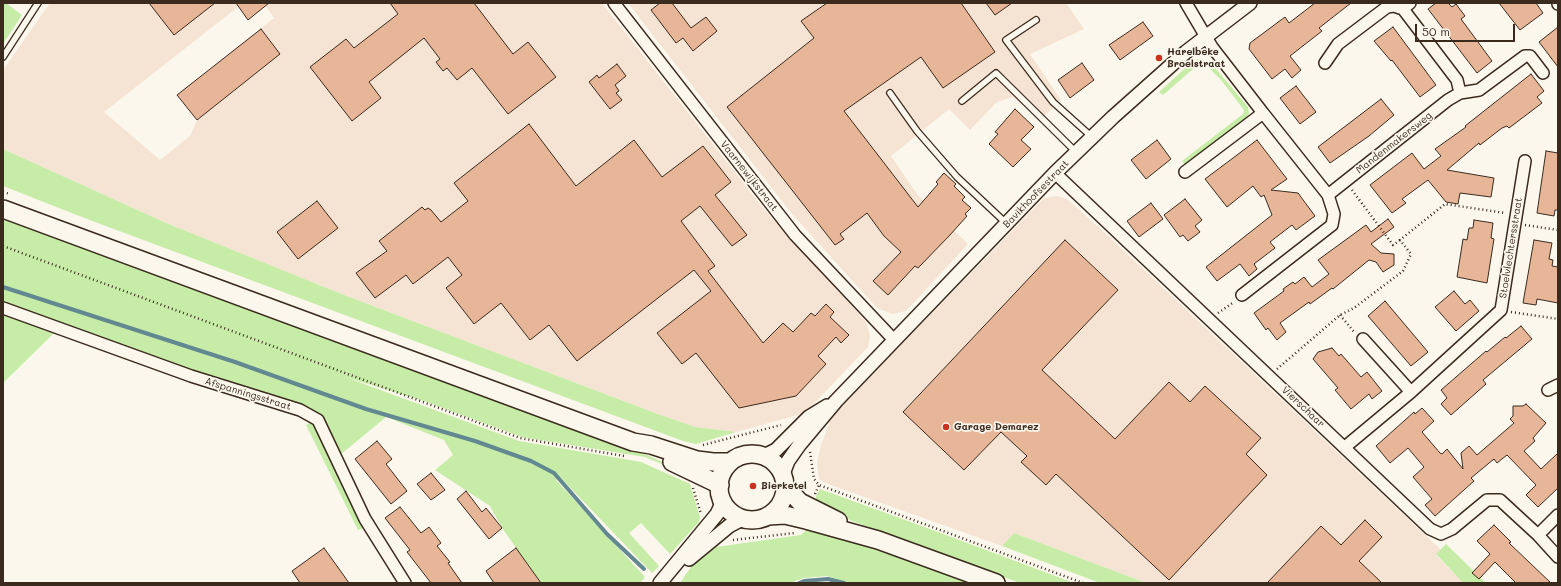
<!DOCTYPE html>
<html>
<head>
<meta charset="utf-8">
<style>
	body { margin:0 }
	#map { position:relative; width:1561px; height:586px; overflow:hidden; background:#fbf7ec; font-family:Mali,sans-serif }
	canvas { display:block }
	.frame { position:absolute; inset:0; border:4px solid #3b2a1e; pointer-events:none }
	.scale { position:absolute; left:1415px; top:24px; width:100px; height:18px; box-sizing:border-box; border:2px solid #3b2a1e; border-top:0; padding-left:5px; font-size:12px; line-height:14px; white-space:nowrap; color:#3b2a1e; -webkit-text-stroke:3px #fbf7ec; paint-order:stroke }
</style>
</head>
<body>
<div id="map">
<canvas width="1561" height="586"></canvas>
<div class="frame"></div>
<div class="scale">50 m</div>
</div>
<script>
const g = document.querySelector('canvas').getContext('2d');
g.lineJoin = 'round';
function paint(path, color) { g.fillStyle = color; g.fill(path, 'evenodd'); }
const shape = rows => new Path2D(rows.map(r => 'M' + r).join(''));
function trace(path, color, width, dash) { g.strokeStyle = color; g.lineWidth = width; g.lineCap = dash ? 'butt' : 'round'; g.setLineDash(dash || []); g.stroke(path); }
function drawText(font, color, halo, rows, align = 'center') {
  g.font = font + ' Mali,sans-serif'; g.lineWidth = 3.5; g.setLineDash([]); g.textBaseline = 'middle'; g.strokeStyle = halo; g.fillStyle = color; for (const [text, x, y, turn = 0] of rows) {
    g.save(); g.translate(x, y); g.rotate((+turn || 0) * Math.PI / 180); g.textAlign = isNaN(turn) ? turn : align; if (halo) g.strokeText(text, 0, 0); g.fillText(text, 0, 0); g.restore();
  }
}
paint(shape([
	[50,3,243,3,104,112,160,160,190,136,197,120,177,95,274,18,266,6,268,3,602,3,763,208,866,322,870,336,868,347,805,413,736,432,695,427,655,413,344,295,166,223,3,149,3,70],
	[628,3,1066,3,1084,29,1030,54,1061,100,1040,120,1013,97,997,102,970,130,949,109,891,156,917,194,968,244,906,311,892,314,877,308,792,214],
	[1057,196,1067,199,1106,234,1441,550,1436,555,1463,583,1146,583,1014,533,1002,546,825,483,819,479,817,463,821,445,832,416,1044,198]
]), '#f5e4d3');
paint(shape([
	[3,3,6,3,22,15,3,44],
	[1199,59,1212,64,1248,107,1249,113,1247,117,1186,166,1182,161,1243,114,1244,110,1221,80,1204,63,1200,63,1163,95,1159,92,1193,61],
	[3,149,166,223,344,295,655,413,695,427,736,432,696,444,683,441,87,219,3,186],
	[3,216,207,294,647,455,690,474,688,475,645,457,522,437,424,401,345,377,519,441,641,462,690,484,700,518,699,522,670,554,641,523,629,533,659,566,652,573,559,476,556,480,645,577,640,583,541,583,502,528,490,506,435,470,453,455,444,440,386,417,340,455,374,524,358,530,306,425,320,417,301,406,201,373,190,379,54,333,3,383],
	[820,489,938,532,1074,583,1020,583,852,521,820,506,816,501,816,496],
	[807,529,812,529,897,557,970,583,847,583,827,576,803,578,790,583,680,583,691,567,716,547,801,535],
	[1014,533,1146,583,1100,583,1002,546],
	[1446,544,1486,583,1463,583,1436,554]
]), '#c6eca7');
trace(shape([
	[3,287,235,362,366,409,475,441,531,461,554,473,607,534,644,569],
	[799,583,804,581,828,579,844,583]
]), '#638891', 4);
const building = shape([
	[149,3,215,3,174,35,149,3],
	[236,3,269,3,248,20,236,3],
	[390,3,474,3,513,54,528,42,556,77,508,114,472,68,457,80,447,68,443,71,436,62,440,59,424,38,369,82,381,98,352,121,310,67,346,39,354,48,398,14,390,3],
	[660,3,672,3,691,28,706,17,717,31,693,51,683,38,676,43,651,10,660,3],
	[827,3,961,3,995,52,943,88,921,57,844,111,918,207,938,184,936,182,944,173,956,184,954,186,965,197,962,200,971,208,965,214,967,216,950,235,918,268,915,266,888,295,873,281,901,252,884,236,867,213,840,234,844,239,835,245,727,107,814,38,801,21,827,3],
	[986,3,1012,3,995,15,986,3],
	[1315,3,1351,3,1319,28,1322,31,1290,56,1301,70,1292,78,1285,69,1272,79,1249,49,1250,43,1285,17,1289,23,1315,3],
	[1436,3,1448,3,1452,7,1456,4,1465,16,1461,19,1492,61,1477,73,1428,9,1436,3],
	[1499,3,1536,3,1543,13,1520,30,1499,3],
	[1143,22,1153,36,1120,60,1109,45,1143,22],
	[1393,27,1436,85,1420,97,1392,60,1391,61,1374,41,1393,27],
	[1558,27,1558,67,1539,42,1558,27],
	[261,29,280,54,197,120,177,95,261,29],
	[1082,63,1094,80,1070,98,1058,80,1082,63],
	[617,64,626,76,615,85,619,91,616,93,622,100,610,109,589,82,597,75,599,78,617,64],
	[1531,74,1544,91,1537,97,1542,103,1509,128,1507,126,1502,128,1480,145,1479,143,1447,170,1494,178,1491,197,1460,193,1458,204,1446,202,1428,180,1402,199,1406,203,1392,213,1370,185,1412,153,1424,169,1441,156,1435,149,1466,127,1465,126,1531,74],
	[1296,86,1316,112,1300,124,1280,98,1296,86],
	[1381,99,1394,115,1369,136,1330,163,1318,147,1381,99],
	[1015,109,1034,127,1021,140,1031,149,1013,167,989,144,998,134,995,132,1015,109],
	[529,124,576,186,634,140,662,177,703,146,731,182,715,195,747,235,732,246,700,206,681,221,715,266,708,271,763,343,783,323,793,332,811,313,815,316,826,304,834,312,830,317,849,335,841,343,836,337,818,356,826,364,796,396,739,408,696,353,682,364,657,333,711,291,694,270,577,361,549,325,530,340,501,303,474,324,446,288,462,275,448,257,413,284,406,275,375,298,356,273,387,251,379,241,422,207,425,210,428,208,431,210,441,222,468,201,454,183,529,124],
	[1157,140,1171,159,1146,179,1131,160,1157,140],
	[1257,140,1287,179,1271,190,1298,193,1315,216,1296,230,1292,225,1270,242,1275,248,1254,264,1257,269,1249,276,1240,264,1217,281,1206,267,1272,215,1264,195,1261,197,1253,186,1227,207,1205,179,1257,140],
	[1546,151,1558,153,1558,210,1555,210,1554,216,1537,213,1546,151],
	[1185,199,1202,220,1195,226,1200,232,1188,241,1183,235,1180,237,1164,215,1185,199],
	[317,201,338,228,298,259,277,232,317,201],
	[1151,203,1163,219,1139,237,1127,221,1151,203],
	[1388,219,1394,227,1371,244,1381,253,1394,254,1394,265,1383,272,1376,262,1369,260,1333,289,1332,288,1310,304,1309,302,1280,323,1286,332,1277,340,1268,328,1266,330,1254,313,1284,291,1283,289,1293,282,1295,284,1304,277,1312,287,1329,274,1318,260,1366,225,1371,232,1388,219],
	[1474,220,1493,223,1491,238,1494,239,1487,283,1457,277,1463,239,1467,240,1469,228,1473,228,1474,220],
	[1065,240,1118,290,1042,370,1115,439,1169,382,1190,402,1205,386,1261,438,1246,454,1267,475,1169,580,1056,474,1046,485,1021,462,1027,456,1001,432,964,470,903,412,1065,240],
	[1534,240,1552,243,1549,259,1553,260,1552,266,1558,267,1558,303,1537,299,1536,305,1523,303,1534,240],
	[1454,291,1465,304,1470,300,1479,311,1456,331,1435,307,1454,291],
	[1385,301,1428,352,1411,366,1368,316,1385,301],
	[1521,326,1532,339,1483,380,1486,384,1451,415,1441,404,1447,398,1441,390,1486,351,1487,352,1505,337,1506,338,1521,326],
	[1332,348,1339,356,1341,354,1361,377,1367,372,1382,391,1372,399,1369,394,1351,409,1335,390,1338,388,1313,359,1318,352,1332,348],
	[1526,404,1546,423,1533,438,1535,441,1524,451,1541,469,1558,453,1558,488,1538,507,1526,495,1536,485,1507,455,1497,463,1494,459,1471,478,1474,481,1435,516,1425,505,1432,499,1413,477,1424,467,1408,448,1390,463,1376,446,1414,412,1415,414,1422,408,1434,421,1422,432,1440,453,1442,454,1447,449,1463,469,1461,453,1469,446,1477,455,1514,423,1510,419,1513,416,1513,406,1523,406,1526,404],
	[377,441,392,459,386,464,407,491,391,504,355,459,377,441],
	[431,473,445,490,431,500,417,484,431,473],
	[466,491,482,512,486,508,502,528,489,539,457,499,466,491],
	[400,507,421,533,429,527,441,543,437,546,450,562,448,563,462,583,431,583,407,552,410,550,385,518,400,507],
	[1365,520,1382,537,1359,561,1382,583,1267,583,1321,526,1341,545,1365,520],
	[1494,525,1511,542,1509,543,1551,583,1516,583,1495,562,1479,579,1472,573,1490,554,1477,541,1494,525],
	[324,548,342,573,349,583,300,583,292,571,324,548],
	[516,548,541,583,494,583,486,571,516,548]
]);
paint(building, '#e7b698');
trace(building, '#3b2a1e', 1);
const service = shape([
	[1036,20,1006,40,1053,102,1092,137],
	[3,57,38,3],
	[890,93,917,131,957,177,1007,224],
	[962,101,996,73,1076,152]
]);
const minor = shape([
	[614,3,795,235,894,340],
	[1558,3,1558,4],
	[1403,9,1457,80,1460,93],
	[1325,63,1338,44,1387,7,1394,6,1403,9,1410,3],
	[1263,113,1328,195],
	[1185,172,1263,113,1212,47,1186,3],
	[1055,173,1430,529,1441,534,1452,529,1487,500,1500,500,1538,535,1558,557],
	[1242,295,1332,225,1334,214,1328,195,1448,100,1460,93,1479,90,1525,56,1530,56,1543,73],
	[3,308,191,376,300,410,318,420,365,519,405,583],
	[1363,339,1411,392],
	[1548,390,1558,385],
	[1345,447,1411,392,1501,310,1525,161],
	[1538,535,1558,515]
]);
const tertiary = shape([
	[764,456,776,450,809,417,827,406],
	[783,474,788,461,800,444,836,401,1055,173,1113,117,1186,52,1250,3],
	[689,559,729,526,744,518],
	[660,583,717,514,723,501]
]);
const primary = shape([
	[3,209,633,442,651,445,697,460,713,462,730,462],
	'719 487a33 33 0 1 1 66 0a33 33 0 1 1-66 0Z',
	[672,462,720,485],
	[786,487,800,502,838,521],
	[768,516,785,515,806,520,878,540,996,583]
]);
trace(service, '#3b2a1e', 8);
trace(minor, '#3b2a1e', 14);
trace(tertiary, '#3b2a1e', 16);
trace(primary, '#3b2a1e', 20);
trace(shape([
	[1352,190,1393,245,1400,240],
	[3,192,10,194],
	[1525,225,1558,230],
	[3,246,520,438,624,456],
	[1511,312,1558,319],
	[1218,313,1234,302],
	[1340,315,1355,333],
	[1277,369,1340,315,1354,308,1403,271,1411,254,1400,240,1445,204,1505,213],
	[703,445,781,425],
	[810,452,814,479,819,485,1083,583],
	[693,488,701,514],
	[815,494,819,485],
	[733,540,795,533]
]), '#3b2a1e', 2.5, [1, 3]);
trace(service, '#fbf7ec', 5.5);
trace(minor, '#fbf7ec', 11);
trace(tertiary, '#fbf7ec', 13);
trace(primary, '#fbf7ec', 17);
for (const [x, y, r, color] of [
	[1159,58,4,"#c8321e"],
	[946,427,4,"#c8321e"],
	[753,486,4,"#c8321e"]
]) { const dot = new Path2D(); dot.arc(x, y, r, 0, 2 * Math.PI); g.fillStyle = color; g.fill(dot); trace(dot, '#fbf7ec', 1.5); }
drawText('bold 10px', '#3b2a1e', '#fbf7ec', [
	["Harelbeke",1167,52],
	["Broelstraat",1167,64],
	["Garage Demarez",954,427],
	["Bierketel",761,486]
], 'left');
drawText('10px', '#3b2a1e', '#fbf7ec', [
	["Mandenmakersweg",1394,143,-38],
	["Vaarnewijkstraat",749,176,52],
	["Bavikhoofsestraat",1036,194,-46],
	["Stoelvlechtersstraat",1511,248,-81],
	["Afspanningsstraat",248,394,17],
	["Vierschaar",1303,407,43]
]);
</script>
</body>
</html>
